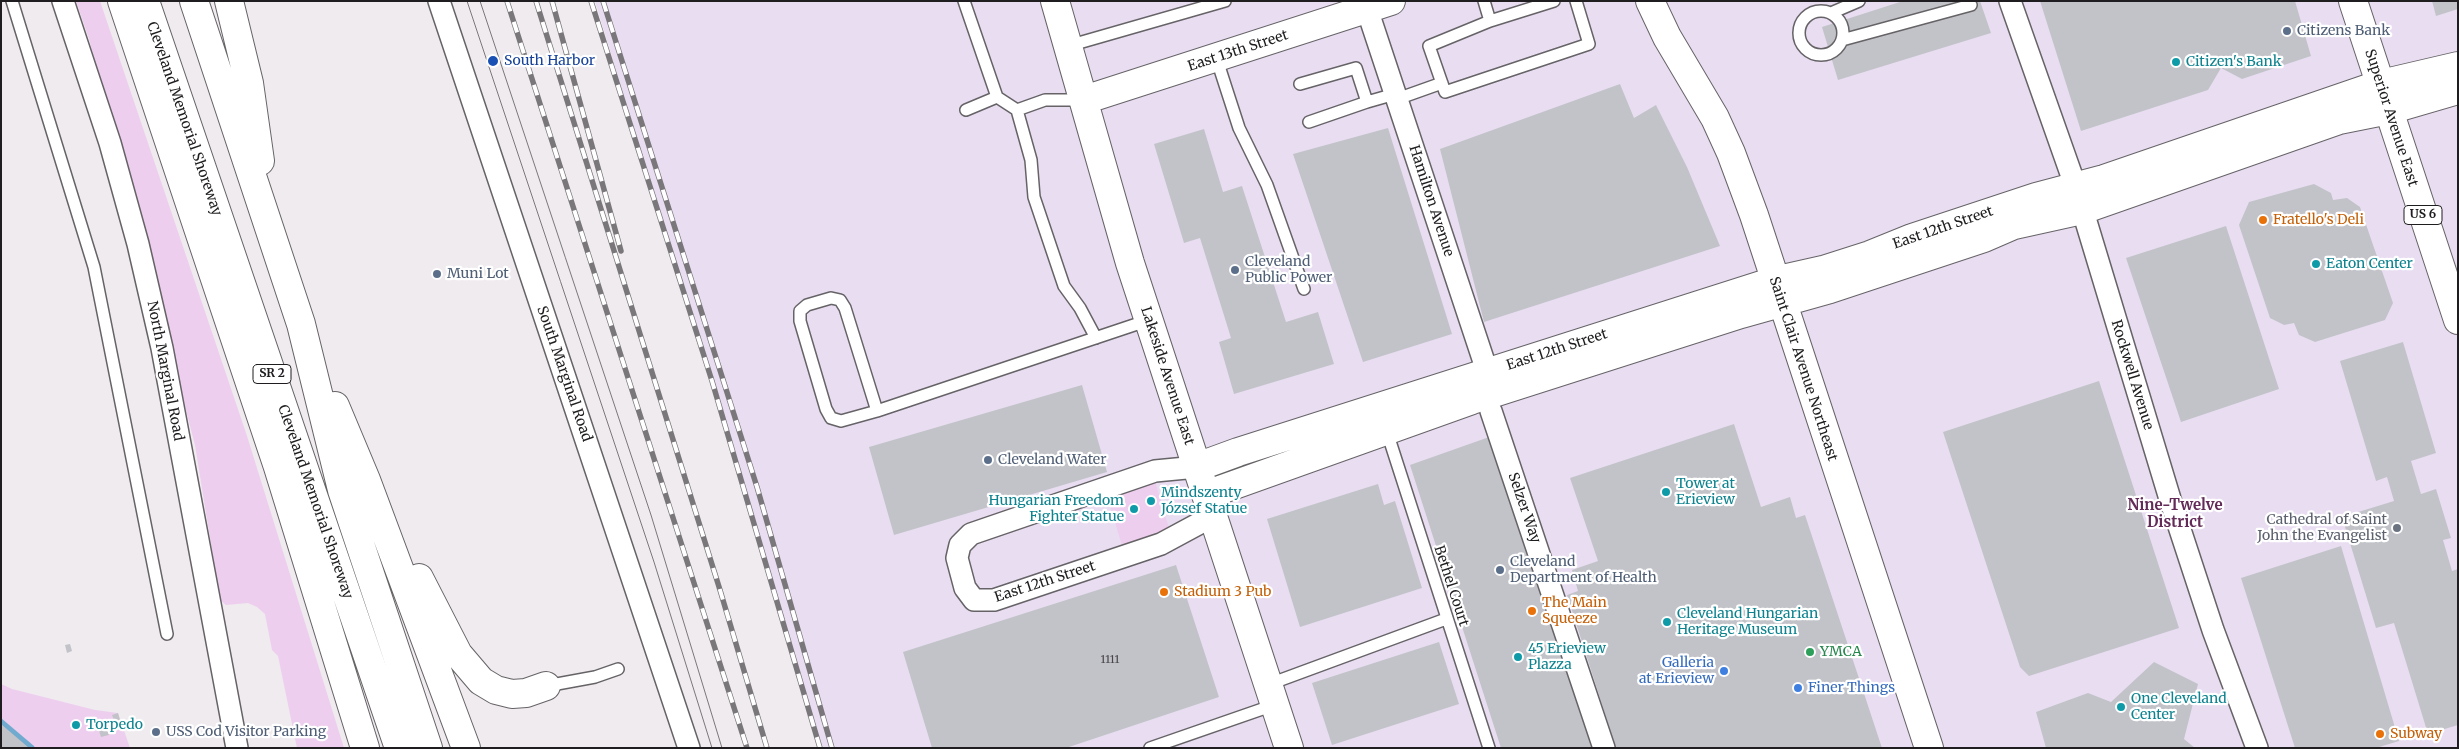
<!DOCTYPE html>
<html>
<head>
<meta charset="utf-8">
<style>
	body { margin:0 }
	#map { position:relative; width:2459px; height:749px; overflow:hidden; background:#efebef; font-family:Merriweather,serif }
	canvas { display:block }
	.frame { position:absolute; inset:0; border:2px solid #1f1d1f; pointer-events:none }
</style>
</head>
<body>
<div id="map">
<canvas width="2459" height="749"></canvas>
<div class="frame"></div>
</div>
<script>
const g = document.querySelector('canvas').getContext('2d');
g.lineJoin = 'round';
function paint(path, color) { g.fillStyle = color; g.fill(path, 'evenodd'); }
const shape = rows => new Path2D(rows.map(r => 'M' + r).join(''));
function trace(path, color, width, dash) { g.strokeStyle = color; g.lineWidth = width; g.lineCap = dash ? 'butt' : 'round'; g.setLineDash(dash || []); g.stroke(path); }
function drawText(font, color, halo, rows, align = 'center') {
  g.font = font + ' Merriweather,serif'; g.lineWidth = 4.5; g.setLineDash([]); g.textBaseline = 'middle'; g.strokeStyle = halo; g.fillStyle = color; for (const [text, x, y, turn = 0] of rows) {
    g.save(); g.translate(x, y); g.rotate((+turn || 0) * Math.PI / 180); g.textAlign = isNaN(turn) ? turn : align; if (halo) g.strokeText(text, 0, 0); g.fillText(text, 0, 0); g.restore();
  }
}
paint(shape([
	[595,1,2458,1,2458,748,822,748]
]), '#e9ddf2');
paint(shape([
	[76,1,100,1,247,436,344,748,297,748,278,656,272,650,265,614,257,607,248,603,226,605,220,600,195,445,89,39],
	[1155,481,1171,535,1123,549,1107,496],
	[1,684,12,689,95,710,118,713,130,748,35,748,1,718]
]), '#eeceee');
paint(shape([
	[1,718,34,746,35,748,1,748]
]), '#70aace');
paint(shape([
	[1903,1,1980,1,1991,33,1838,80,1822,27],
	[2040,1,2295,1,2311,56,2242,79,2221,68,2208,90,2081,131],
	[2432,1,2458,1,2458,9,2436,16],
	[1620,84,1634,118,1656,105,1687,167,1720,246,1484,322,1440,149],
	[1388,128,1452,334,1363,362,1293,154],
	[1204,129,1223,192,1242,186,1286,322,1318,312,1334,364,1234,394,1219,342,1231,338,1200,238,1184,243,1154,144],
	[2314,184,2331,193,2333,200,2347,198,2360,207,2393,303,2385,320,2315,342,2299,335,2294,323,2284,325,2270,318,2239,225,2249,202],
	[2226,226,2279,389,2181,422,2126,258],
	[2403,342,2436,453,2411,461,2421,494,2436,489,2451,538,2443,540,2452,571,2458,569,2458,725,2428,734,2394,623,2376,628,2342,517,2394,501,2387,477,2376,481,2340,361],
	[2099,381,2179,628,2029,676,2020,667,1943,432],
	[1082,385,1107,472,894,535,869,447],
	[1734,424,1761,507,1790,497,1796,518,1805,515,1882,748,1616,748,1567,595,1578,591,1572,570,1598,561,1570,478],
	[1492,436,1594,748,1501,748,1410,465],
	[1378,484,1384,505,1395,501,1422,588,1300,627,1267,519],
	[2341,546,2399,741,2376,748,2295,748,2241,578],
	[1176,565,1219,697,1066,748,932,748,903,652],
	[1439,642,1459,704,1332,745,1312,683],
	[70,644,72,651,67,653,65,645],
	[2154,662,2198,684,2184,739,2195,748,2046,748,2036,712,2088,693,2111,702],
	[118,713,120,720,115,722,112,715],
	[1,724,29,748,1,748],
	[106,728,109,735,101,737,99,731]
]), '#c2c3c8');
const lane = shape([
	[12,1,94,267,167,634],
	[964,1,997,97],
	[1484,1,1490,21],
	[1554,1,1490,21,1429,46,1445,92,1589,44,1576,1],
	'1799 33a22 22 0 1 1 44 0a22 22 0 1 1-44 0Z',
	[1831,13,1859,1],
	[1842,40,1971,5],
	[1068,46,1225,1],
	[1216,57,1239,128,1267,185,1304,289],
	[1300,84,1356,68,1367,102,1395,94],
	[1397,99,1442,83],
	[966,110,997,97,1017,110,1045,100,1084,100],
	[1017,110,1031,160,1034,197,1064,286,1080,308,1096,338],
	[1309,122,1367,102],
	[877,411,845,308,840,300,831,298,807,305,800,311,800,321,826,409,831,418,841,421,877,411,1149,320],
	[1387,432,1489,748],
	[1267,685,1446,619],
	[546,686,595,677,618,669],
	[1150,748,1274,705]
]);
const street = shape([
	[63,1,110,143,138,244,162,348,237,748],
	[439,1,689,748],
	[2010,1,2075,185,2170,499,2213,630,2257,748],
	[1367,9,1492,386],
	[1491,411,1604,748],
	[1197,467,1155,471,971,534,960,545,957,558,965,588,974,600,994,600,1161,544,1213,516]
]);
const secondary = shape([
	[1055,1,1130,263,1289,748],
	[1650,1,1667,37,1715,118,1731,153,1754,215,1929,748],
	[1084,100,1391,1],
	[1197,467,1238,452,1774,281,1823,270,1870,255,1912,238,2036,197,2104,179,2381,84,2458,66],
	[1206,495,1472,400,1741,314,1830,289,1984,238,2014,225,2082,210,2339,120,2389,110,2458,90]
]);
const primary = shape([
	[2353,1,2458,320]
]);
const highway = shape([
	[122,1,278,467,365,748],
	[145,1,399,748],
	[194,1,301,324,342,490,428,748],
	[229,1,249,83,260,161],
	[335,406,366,480,466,748],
	[419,578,458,654,481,681,496,690,512,694,526,693,546,686]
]);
trace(lane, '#666366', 14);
trace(street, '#666366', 24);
trace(secondary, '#666366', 30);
trace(primary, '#666366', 30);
trace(highway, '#666366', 30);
trace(lane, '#fff', 11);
trace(street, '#fff', 21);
trace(secondary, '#fff', 28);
trace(primary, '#fff', 28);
trace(highway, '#fff', 28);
trace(shape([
	[467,1,654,562,712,748],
	[480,1,651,515,722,748]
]), '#7a777a', 1);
const rail = shape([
	[507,1,747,748],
	[536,1,720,590,767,748],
	[552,1,621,251],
	[591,1,712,381,820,748],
	[603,1,757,487,832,748]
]);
trace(rail, '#7a777a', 5.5);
trace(rail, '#fff', 4, [11]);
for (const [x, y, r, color] of [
	[2287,31,5,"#5c6f8a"],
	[493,61,6,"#1a4fb4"],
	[2176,62,5,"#0f9aa8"],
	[2263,220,5,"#e8710a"],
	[2316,264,5,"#0f9aa8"],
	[1235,270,5,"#5c6f8a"],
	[437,274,5,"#5c6f8a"],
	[988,460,5,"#5c6f8a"],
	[1666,492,5,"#0f9aa8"],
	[1151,501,5,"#0f9aa8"],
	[1134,509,5,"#0f9aa8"],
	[2397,528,5,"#6b7280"],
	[1500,570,5,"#5c6f8a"],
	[1164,592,5,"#e8710a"],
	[1532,611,5,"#e8710a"],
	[1667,622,5,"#0f9aa8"],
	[1810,652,5,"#2e9e5b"],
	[1518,657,5,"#0f9aa8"],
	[1724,671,5,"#3f7fe0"],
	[1798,688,5,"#3f7fe0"],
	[2121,707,5,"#0f9aa8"],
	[76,725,5,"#0f9aa8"],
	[156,732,5,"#5c6f8a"],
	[2380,734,5,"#e8710a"]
]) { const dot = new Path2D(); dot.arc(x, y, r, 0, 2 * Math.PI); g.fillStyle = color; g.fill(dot); trace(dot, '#fff', 2); }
drawText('11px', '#484649', null, [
	["1111",1110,660]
]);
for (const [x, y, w] of [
	[2423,215,38],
	[272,374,38]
]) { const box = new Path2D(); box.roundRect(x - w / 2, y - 9.5, w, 19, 4); g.fillStyle = '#fff'; g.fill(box); trace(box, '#1f1d1f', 1); }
drawText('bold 12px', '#1f1d1f', null, [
	["US 6",2423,215],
	["SR 2",272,374]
]);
drawText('14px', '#4e5e75', '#fff', [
	["Citizens Bank",2297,31],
	["Cleveland",1245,262],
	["Public Power",1245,278],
	["Muni Lot",447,274],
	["Cleveland Water",998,460],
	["Cleveland",1510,562],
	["Department of Health",1510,578],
	["USS Cod Visitor Parking",166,732]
], 'left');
drawText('14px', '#1f1d1f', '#fff', [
	["East 13th Street",1238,51,-18],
	["Superior Avenue East",2391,118,72],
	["Cleveland Memorial Shoreway",184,119,71],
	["Hamilton Avenue",1431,201,72],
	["East 12th Street",1943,228,-19],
	["East 12th Street",1557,350,-18],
	["Saint Clair Avenue Northeast",1803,369,72],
	["North Marginal Road",165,371,79],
	["South Marginal Road",564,374,71],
	["Rockwell Avenue",2132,375,73],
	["Lakeside Avenue East",1167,376,72],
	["Cleveland Memorial Shoreway",315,502,71],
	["Selzer Way",1524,508,71],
	["East 12th Street",1045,582,-18],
	["Bethel Court",1451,586,72]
]);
drawText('14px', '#164399', '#fff', [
	["South Harbor",504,61]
], 'left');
drawText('14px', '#0d838f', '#fff', [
	["Citizen's Bank",2186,62],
	["Eaton Center",2326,264],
	["Tower at",1676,484],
	["Erieview",1676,500],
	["Mindszenty",1161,493],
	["József Statue",1161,509],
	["Hungarian Freedom",1124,501,"right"],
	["Fighter Statue",1124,517,"right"],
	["Cleveland Hungarian",1677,614],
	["Heritage Museum",1677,630],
	["45 Erieview",1528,649],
	["Plazza",1528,665],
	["One Cleveland",2131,699],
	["Center",2131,715],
	["Torpedo",86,725]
], 'left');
drawText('14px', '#c56008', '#fff', [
	["Fratello's Deli",2273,220],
	["Stadium 3 Pub",1174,592],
	["The Main",1542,603],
	["Squeeze",1542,619],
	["Subway",2390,734]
], 'left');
drawText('14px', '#5b616d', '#fff', [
	["Cathedral of Saint",2387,520],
	["John the Evangelist",2387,536]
], 'right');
drawText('14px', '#27864d', '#fff', [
	["YMCA",1820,652]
], 'left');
drawText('14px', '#366cbe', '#fff', [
	["Galleria",1714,663],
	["at Erieview",1714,679],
	["Finer Things",1808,688,"left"]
], 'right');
drawText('bold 15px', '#622b58', '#fff', [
	["Nine-Twelve",2175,506],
	["District",2175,523]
]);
</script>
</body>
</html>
